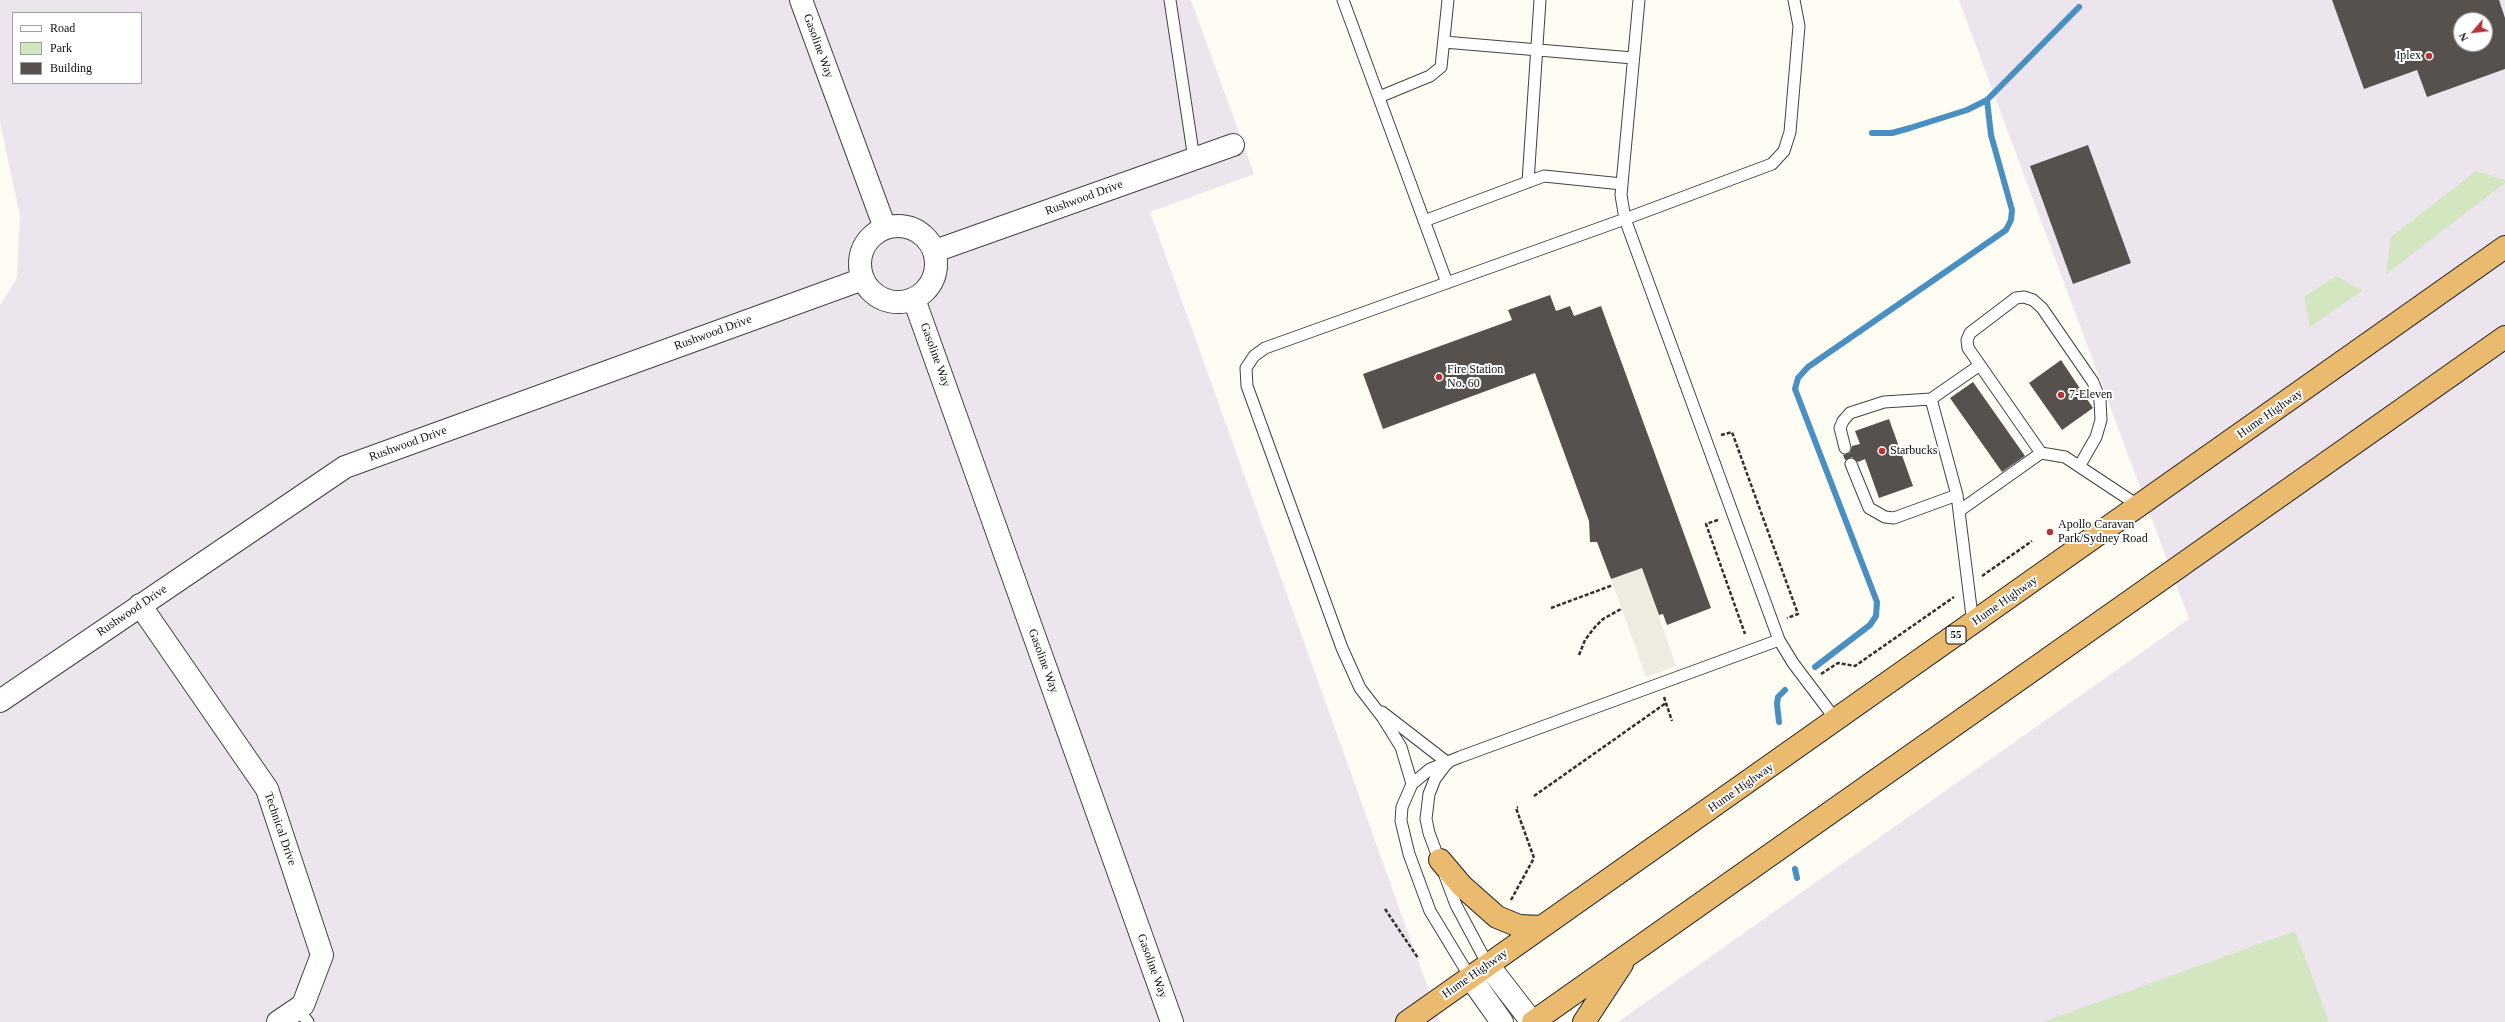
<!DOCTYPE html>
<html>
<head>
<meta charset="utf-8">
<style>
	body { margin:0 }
	#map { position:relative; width:2505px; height:1022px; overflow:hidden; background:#fefcf3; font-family:Georgia,serif }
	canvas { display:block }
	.legend { position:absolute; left:12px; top:12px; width:130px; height:72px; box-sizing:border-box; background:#fff; border:1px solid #9f9f9f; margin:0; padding:5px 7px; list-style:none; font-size:12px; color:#0f0f0f }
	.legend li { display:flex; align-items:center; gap:8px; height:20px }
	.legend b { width:20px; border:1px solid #9f9f9f }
	.north { position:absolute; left:2453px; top:12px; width:40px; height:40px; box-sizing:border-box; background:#fff; border:1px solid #9f9f9f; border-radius:50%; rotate:242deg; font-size:11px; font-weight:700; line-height:16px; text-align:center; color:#0f0f0f }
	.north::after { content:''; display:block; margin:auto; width:14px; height:18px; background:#b33437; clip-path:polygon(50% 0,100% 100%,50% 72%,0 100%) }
</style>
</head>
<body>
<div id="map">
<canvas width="2505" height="1022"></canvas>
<ul class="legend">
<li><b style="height:5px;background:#fff"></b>Road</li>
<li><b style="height:11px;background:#d2e6bf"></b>Park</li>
<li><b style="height:11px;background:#57514d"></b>Building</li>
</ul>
<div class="north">N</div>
</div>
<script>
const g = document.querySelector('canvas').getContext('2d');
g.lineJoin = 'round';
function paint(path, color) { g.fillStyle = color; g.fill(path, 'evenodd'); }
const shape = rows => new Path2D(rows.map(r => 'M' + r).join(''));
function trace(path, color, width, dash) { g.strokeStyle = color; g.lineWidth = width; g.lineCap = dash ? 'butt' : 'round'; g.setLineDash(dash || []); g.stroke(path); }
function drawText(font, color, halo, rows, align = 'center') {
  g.font = font + ' Georgia,serif'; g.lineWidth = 4; g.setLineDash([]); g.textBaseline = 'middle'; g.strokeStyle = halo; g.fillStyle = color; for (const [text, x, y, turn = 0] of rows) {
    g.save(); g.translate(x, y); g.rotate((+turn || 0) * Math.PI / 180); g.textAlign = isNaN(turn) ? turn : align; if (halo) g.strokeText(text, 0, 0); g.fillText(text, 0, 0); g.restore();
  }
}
paint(shape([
	[0,0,1191,0,1254,174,1150,212,1440,1022,0,1022,0,305,17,278,20,216,0,122],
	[13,13,141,13,141,83,13,83],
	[1959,0,2505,0,2505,1022,1618,1022,2189,619],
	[2461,20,2485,20,2485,44,2461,44]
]), '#ece5ed');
paint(shape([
	[2476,171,2505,180,2505,183,2386,274,2391,237],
	[2336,276,2362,291,2310,327,2304,297],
	[2295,931,2329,1022,2043,1022]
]), '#d2e6bf');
paint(shape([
	[1645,567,1644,573,1676,666,1646,677,1611,579]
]), '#eeebe1');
trace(shape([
	[1872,133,1892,133,1910,128,1967,110,1987,100],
	[1815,667,1870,625,1876,616,1877,602,1795,389,1798,378,1808,367,2006,230,2011,220,2012,210,1991,135,1987,100,2079,7],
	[1779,722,1777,704,1778,697,1785,690],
	[1795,869,1797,878]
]), '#498fc1', 6);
paint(shape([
	[2332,0,2499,0,2505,18,2505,69,2427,97,2417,70,2364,89],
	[2461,20,2485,20,2485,44,2461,44],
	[2088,145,2131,263,2073,284,2030,166],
	[1550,295,1556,311,1570,306,1574,316,1601,306,1711,608,1667,625,1663,614,1659,615,1642,568,1611,579,1597,542,1590,542,1589,521,1535,373,1383,429,1363,374,1512,320,1508,310],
	[2061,360,2093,408,2062,430,2029,383],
	[1973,382,2025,456,2002,472,1950,398],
	[1889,419,1913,486,1879,498,1865,459,1858,462,1852,457,1845,460,1843,455,1850,453,1852,446,1860,444,1855,431]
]), '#57514d');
const service = shape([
	[1170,0,1194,159],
	[1343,0,1447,283],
	[1639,0,1621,195,1625,219,1772,164,1784,151,1790,132,1799,26,1794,0],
	[1444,42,1633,58],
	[1379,97,1430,76,1441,67,1448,0],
	[1528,182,1540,0],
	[1424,221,1544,176,1622,184],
	[1931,399,1957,495,1973,624],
	[1845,448,1840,428,1843,421,1850,413,1884,402,1931,399,1980,365],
	[1851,464,1869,508,1885,517,1894,518,1957,495],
	[2080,465,2096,437,2101,420,2100,400,2093,382,2042,308,2033,300,2024,297,2016,298,1970,333,1967,340,1968,348,2041,453,2065,457,2139,506],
	[1959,511,2041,453],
	[1779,640,1793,663,1836,720],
	[1382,712,1448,763],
	[1447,763,1435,779,1429,794,1426,819,1429,833,1456,905,1488,965],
	[1412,784,1401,747,1383,718,1360,688,1342,648,1247,386,1246,368,1254,356,1265,348,1625,219,1779,640,1460,757,1430,769,1412,784,1402,807,1401,821,1409,854,1430,911,1470,977],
	[298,1009,308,1022]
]);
const minor = shape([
	[801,0,885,228],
	'860 264a38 38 0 1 1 76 0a38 38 0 1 1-76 0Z',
	[935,251,1233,145],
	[914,299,1172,1022],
	[140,605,267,789,322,955,303,1005,278,1022],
	[0,701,345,467,863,279],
	[1488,965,1532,1022],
	[1470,977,1502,1022]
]);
const trunk = shape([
	[1440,860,1462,886,1497,917,1519,926,1542,927],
	[1407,1022,2505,247],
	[1533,1022,2505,337],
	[1584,1022,1622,964]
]);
trace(service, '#424242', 13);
trace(minor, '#424242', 24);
trace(trunk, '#202020', 24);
trace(shape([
	[1721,435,1732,432,1750,482,1798,614,1787,618],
	[1718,520,1706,524,1745,634],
	[1982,576,2032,541],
	[1551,608,1613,585],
	[1579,655,1585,640,1595,627,1603,619,1621,609],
	[1821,674,1838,663,1855,666,1954,597],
	[1664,697,1672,721],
	[1534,796,1666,703],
	[1511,900,1534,858,1516,808,1518,807],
	[1385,909,1418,958]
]), '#313131', 2.5, [4, 2]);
trace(service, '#fff', 11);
trace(minor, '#fff', 22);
trace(trunk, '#eabb6e', 22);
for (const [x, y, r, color] of [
	[2429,56,4,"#b33437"],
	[1439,377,4,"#b33437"],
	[2061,395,4,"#b33437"],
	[1882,451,4,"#b33437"],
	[2050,532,4,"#b33437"]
]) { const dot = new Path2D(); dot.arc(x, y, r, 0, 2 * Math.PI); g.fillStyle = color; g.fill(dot); trace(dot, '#fff', 1.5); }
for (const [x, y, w] of [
	[1956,635,20]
]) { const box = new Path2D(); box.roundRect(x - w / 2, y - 9, w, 18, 3); g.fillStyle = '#fff'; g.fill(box); trace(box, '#0f0f0f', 1); }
drawText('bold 11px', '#0f0f0f', null, [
	["55",1956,635]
]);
drawText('12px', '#0f0f0f', '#fff', [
	["Gasoline Way",818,46,70],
	["Rushwood Drive",1084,198,-20],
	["Rushwood Drive",713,333,-20],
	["Gasoline Way",935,355,70],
	["Hume Highway",2270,414,-35],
	["Rushwood Drive",408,444,-20],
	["Hume Highway",2005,601,-35],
	["Rushwood Drive",132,611,-34],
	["Gasoline Way",1043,661,70],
	["Hume Highway",1741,788,-35],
	["Technical Drive",280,829,71],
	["Gasoline Way",1152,966,70],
	["Hume Highway",1475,974,-35]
]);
drawText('12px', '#0f0f0f', '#fff', [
	["Iplex",2421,56,"right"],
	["Fire Station",1447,370],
	["No. 60",1447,384],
	["7-Eleven",2069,395],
	["Starbucks",1890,451],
	["Apollo Caravan",2058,525],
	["Park/Sydney Road",2058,539]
], 'left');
</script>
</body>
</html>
